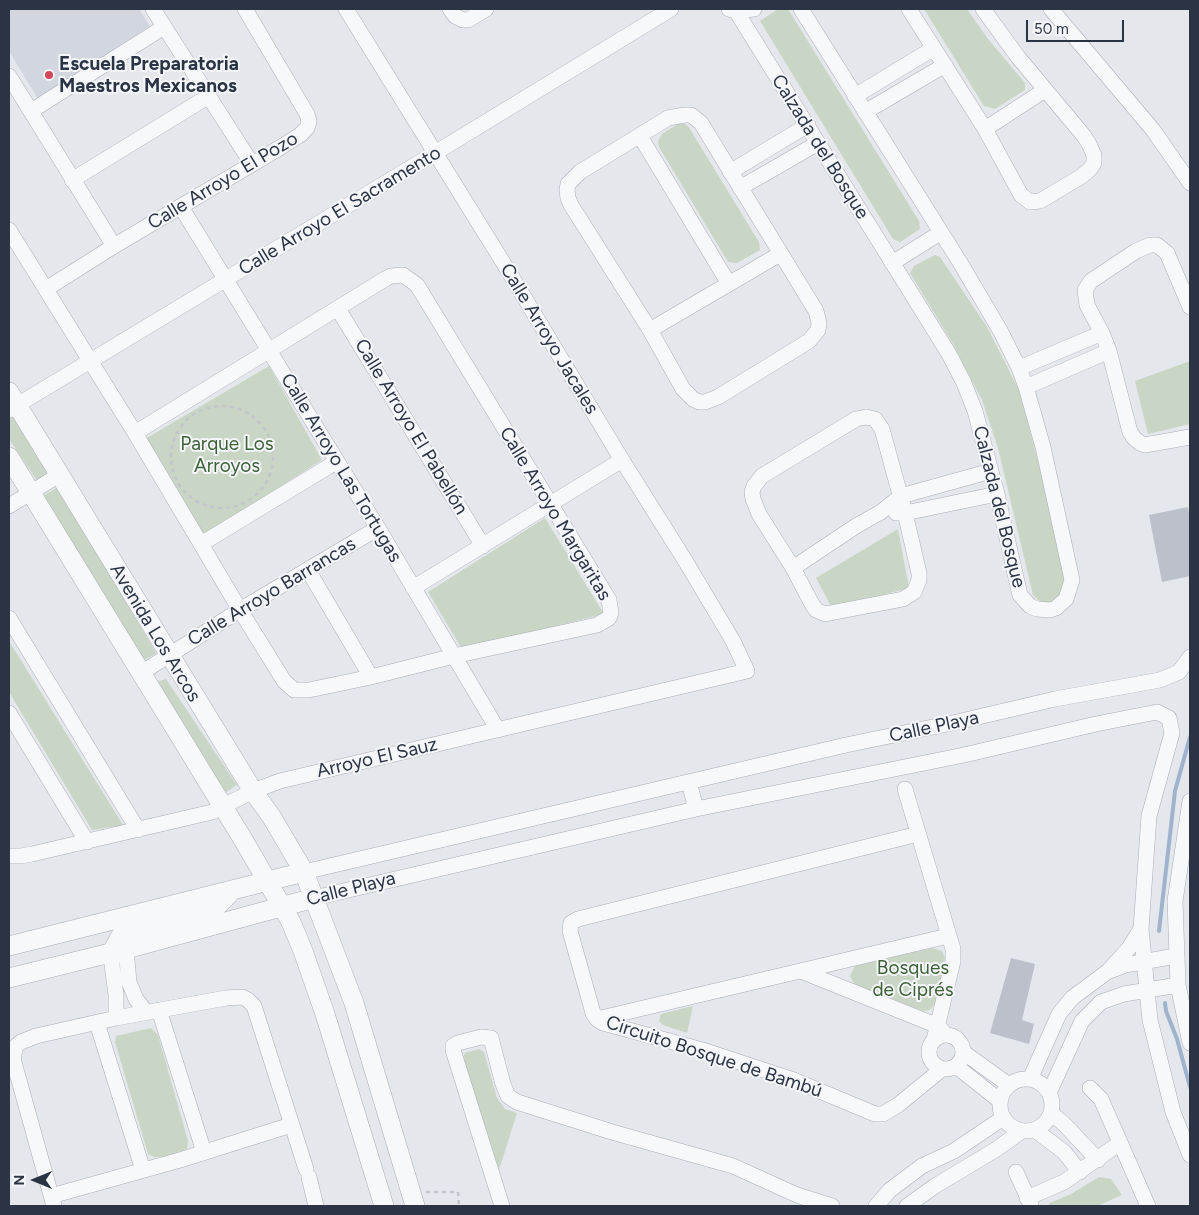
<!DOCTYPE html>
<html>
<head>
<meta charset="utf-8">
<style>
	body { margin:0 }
	#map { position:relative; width:1199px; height:1215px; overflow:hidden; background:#e4e7ec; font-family:Figtree,sans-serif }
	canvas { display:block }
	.frame { position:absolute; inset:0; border:10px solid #2b3445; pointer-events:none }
	.north { position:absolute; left:10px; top:1155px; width:50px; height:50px; -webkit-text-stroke:4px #f4f6f9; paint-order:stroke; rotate:270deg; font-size:14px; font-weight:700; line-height:20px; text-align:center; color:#2b3445 }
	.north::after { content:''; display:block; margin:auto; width:18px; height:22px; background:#2b3445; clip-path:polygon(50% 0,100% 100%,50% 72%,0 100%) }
	.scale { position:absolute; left:1026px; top:20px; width:98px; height:22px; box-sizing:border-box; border:2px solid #2b3445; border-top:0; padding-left:6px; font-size:15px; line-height:18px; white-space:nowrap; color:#2b3445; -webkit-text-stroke:4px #f4f6f9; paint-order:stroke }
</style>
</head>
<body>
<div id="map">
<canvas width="1199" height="1215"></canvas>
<div class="frame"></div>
<div class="north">N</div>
<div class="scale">50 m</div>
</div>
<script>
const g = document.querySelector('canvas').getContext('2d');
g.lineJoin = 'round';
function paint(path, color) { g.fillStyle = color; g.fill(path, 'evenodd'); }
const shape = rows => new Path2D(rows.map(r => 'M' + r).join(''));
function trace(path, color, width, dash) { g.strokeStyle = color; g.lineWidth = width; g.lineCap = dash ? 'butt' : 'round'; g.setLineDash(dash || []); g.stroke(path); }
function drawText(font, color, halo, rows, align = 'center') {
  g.font = font + ' Figtree,sans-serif'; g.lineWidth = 4; g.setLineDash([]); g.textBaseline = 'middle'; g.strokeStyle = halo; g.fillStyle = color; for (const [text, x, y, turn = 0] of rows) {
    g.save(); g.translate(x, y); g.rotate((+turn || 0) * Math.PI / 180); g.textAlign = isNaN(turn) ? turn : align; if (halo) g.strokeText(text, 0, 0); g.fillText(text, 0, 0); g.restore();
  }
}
paint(shape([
	[9,9,139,9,150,26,38,99,9,51]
]), '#d2d6de');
paint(shape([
	[778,9,788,9,919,221,920,229,900,242,893,239,760,21],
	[924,9,967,9,988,39,1025,83,1025,90,995,109,984,106],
	[683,123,688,126,759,242,760,250,737,263,728,262,659,147,658,141,662,134,678,124],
	[935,255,940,257,987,327,1019,390,1038,461,1065,577,1063,594,1045,606,1033,595,998,448,982,400,953,344,910,273,914,266],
	[1190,361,1190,424,1148,434,1135,381],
	[269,366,322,460,201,537,145,439],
	[13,416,49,475,38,482,9,439,9,419],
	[58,487,156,653,143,661,43,496],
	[545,518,604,614,462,649,428,592],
	[898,529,909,588,832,608,816,578],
	[9,641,123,825,92,830,9,692],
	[166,679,237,785,225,793,153,683],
	[932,948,942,951,945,958,935,1003,930,1010,923,1011,854,984,850,976,855,966],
	[693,1006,687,1033,663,1025,659,1021,661,1014],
	[151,1028,158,1035,188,1141,187,1149,166,1157,154,1157,148,1154,115,1042,116,1036],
	[479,1049,484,1052,497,1098,505,1109,517,1113,499,1170,463,1057,465,1053],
	[1099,1177,1111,1179,1122,1195,1097,1206,1048,1206,1050,1203,1071,1194]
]), '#c9d6c5');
trace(shape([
	[1159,931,1175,791,1190,737],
	[1165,1003,1166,1011,1177,1039,1190,1087]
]), '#9fb4cc', 4);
paint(shape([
	[1188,507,1190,519,1190,576,1162,582,1149,515],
	[1011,958,1035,964,1022,1020,1034,1024,1029,1044,990,1033]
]), '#bbc0ca');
const minor = shape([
	[153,9,252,164],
	[450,9,455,16,463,20,468,20,486,9],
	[729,9,736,11,754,9],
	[909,9,985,129,1021,195,1030,202,1040,201,1082,176,1090,169,1094,163,1094,155,1089,144,1084,136,1018,57,983,9],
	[1051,9,1153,130,1190,183],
	[736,11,949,354,964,383,975,411,997,494,1020,595,1030,606,1037,609,1050,610,1056,608,1066,599,1072,580,1043,447,1026,387,1019,368,1001,332,961,264,801,9],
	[9,76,114,246],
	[855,96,934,48],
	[31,111,164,27],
	[865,112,945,65],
	[685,115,691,115,701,123,816,311,819,323,818,330,809,341,718,397,705,402,699,402,693,399,683,389,650,330,571,205,568,198,567,190,568,184,580,172,668,118,685,115],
	[985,129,1045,90],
	[640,136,729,284],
	[730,172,808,125],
	[72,180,209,96],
	[740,188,818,143],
	[181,207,378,528,498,730],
	[9,230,135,433,240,610,284,681,294,690,309,690,371,677,454,656,597,625,609,618,611,613,609,600,417,285,403,275,391,276,385,279,135,433],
	[892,263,940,233],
	[46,289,114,246,281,147,300,135,307,128,309,121,307,114,245,9],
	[1190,307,1167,253,1157,245,1150,245,1136,251,1091,281,1085,290,1087,305,1102,333,1109,351,1130,432,1134,438,1140,443,1145,445,1190,437],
	[338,309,483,546],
	[650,330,780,254],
	[1019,368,1102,333],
	[1026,387,1109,351],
	[9,410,435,153,671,9],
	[866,417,875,419,882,429,905,513,919,573,919,580,914,592,903,599,825,614,816,610,812,604,793,568,759,514,753,499,752,492,754,486,762,476,856,419,866,417],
	[9,506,59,475],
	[896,513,905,513,997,494],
	[201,544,336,462],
	[793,568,856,526,881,512,901,496,991,471],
	[308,570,371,677],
	[413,588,622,460],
	[9,618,138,830],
	[140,672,149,668,240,610,378,528],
	[9,713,87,842],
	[689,782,696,809],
	[905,789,953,949,953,961,934,1040],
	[1190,801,1175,901,1178,985,1190,1043],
	[918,834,578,919,571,923,570,931,593,1013,597,1019,603,1023,706,1051,791,1079,875,1114,883,1114,898,1105,942,1069],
	[9,856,21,856,32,854,212,812,253,791,280,781,747,671,733,641,686,562,622,460,509,272,346,9],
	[304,872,846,745,957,722,1055,699,1160,680,1179,672,1190,657],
	[314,898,696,809,964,755,1096,724,1157,712,1169,718,1172,733,1149,816,1141,929,1150,1020,1173,1112,1190,1155],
	[126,949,129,982,136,999,146,1012],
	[112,952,112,965,116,995,116,1018],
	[1110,969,1129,948,1141,929],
	[801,971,938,1026,946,1035],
	[159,1010,204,1152],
	[597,1019,948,936],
	[97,1023,143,1170],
	'929 1052a17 17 0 1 1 34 0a17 17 0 1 1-34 0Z',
	[963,1052,1009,1085],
	[956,1066,1000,1101],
	'1000 1105a26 26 0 1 1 52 0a26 26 0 1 1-52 0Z',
	[1030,1079,1059,1014,1072,998,1107,972,1125,965,1176,956],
	[1090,1088,1101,1099,1148,1206],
	[1049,1093,1082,1021,1101,1002,1124,994,1178,985],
	[1051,1113,1064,1124,1098,1160],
	[1035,1130,1064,1152,1080,1172],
	[1016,1172,1031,1205],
	[309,1177,316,1206],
	[51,1196,180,1160,291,1125],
	[1027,1198,1064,1182,1120,1143],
	[54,1206,15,1066,13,1058,16,1046,21,1042,36,1036,116,1018,226,998,242,997,248,1000,254,1006,306,1169],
	[502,1206,453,1050,453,1046,458,1043,481,1037,491,1038,503,1084,508,1096,517,1102,612,1132,733,1166,797,1195,832,1206],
	[876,1206,890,1190,922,1166,954,1151,1003,1118],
	[907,1206,935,1186,995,1150,1022,1131]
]);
const tertiary = shape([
	[9,392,253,791,271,816,304,872,354,1003,415,1206],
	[9,457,241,836,291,922,303,951,325,1014,384,1206],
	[9,946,304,872],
	[112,952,120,937,125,933,210,910,216,907,229,894],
	[9,978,126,949,314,898]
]);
trace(minor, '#a9aeb7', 16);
trace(tertiary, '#a9aeb7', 20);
trace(shape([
	'171 457a51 51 0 1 1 102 0a51 51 0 1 1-102 0Z',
	[426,1192,458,1192,459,1206]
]), '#c2c5cb', 2.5, [4, 4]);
trace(minor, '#f7f8fa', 15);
trace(tertiary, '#f7f8fa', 19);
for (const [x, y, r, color] of [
	[49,75,5,"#d1495b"]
]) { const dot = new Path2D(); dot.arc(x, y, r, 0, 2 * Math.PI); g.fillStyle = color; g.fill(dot); trace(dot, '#f4f6f9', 2); }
drawText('bold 19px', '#2b3445', '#f4f6f9', [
	["Escuela Preparatoria",59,64],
	["Maestros Mexicanos",59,86]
], 'left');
drawText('19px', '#2b3445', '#f4f6f9', [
	["Calzada del Bosque",820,147,58],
	["Calle Arroyo El Pozo",223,181,-31],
	["Calle Arroyo El Sacramento",340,211,-31],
	["Calle Arroyo Jacales",549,339,59],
	["Calle Arroyo El Pabellón",411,427,59],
	["Calle Arroyo Las Tortugas",341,468,59],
	["Calzada del Bosque",999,507,76],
	["Calle Arroyo Margaritas",555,514,59],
	["Calle Arroyo Barrancas",272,592,-31],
	["Avenida Los Arcos",155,633,59],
	["Calle Playa",934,727,-12],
	["Arroyo El Sauz",377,758,-13],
	["Calle Playa",351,889,-14],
	["Circuito Bosque de Bambú",714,1057,18]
]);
drawText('19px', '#3f6138', '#f4f6f9', [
	["Parque Los",227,444],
	["Arroyos",227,466],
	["Bosques",913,968],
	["de Ciprés",913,990]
]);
</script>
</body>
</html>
